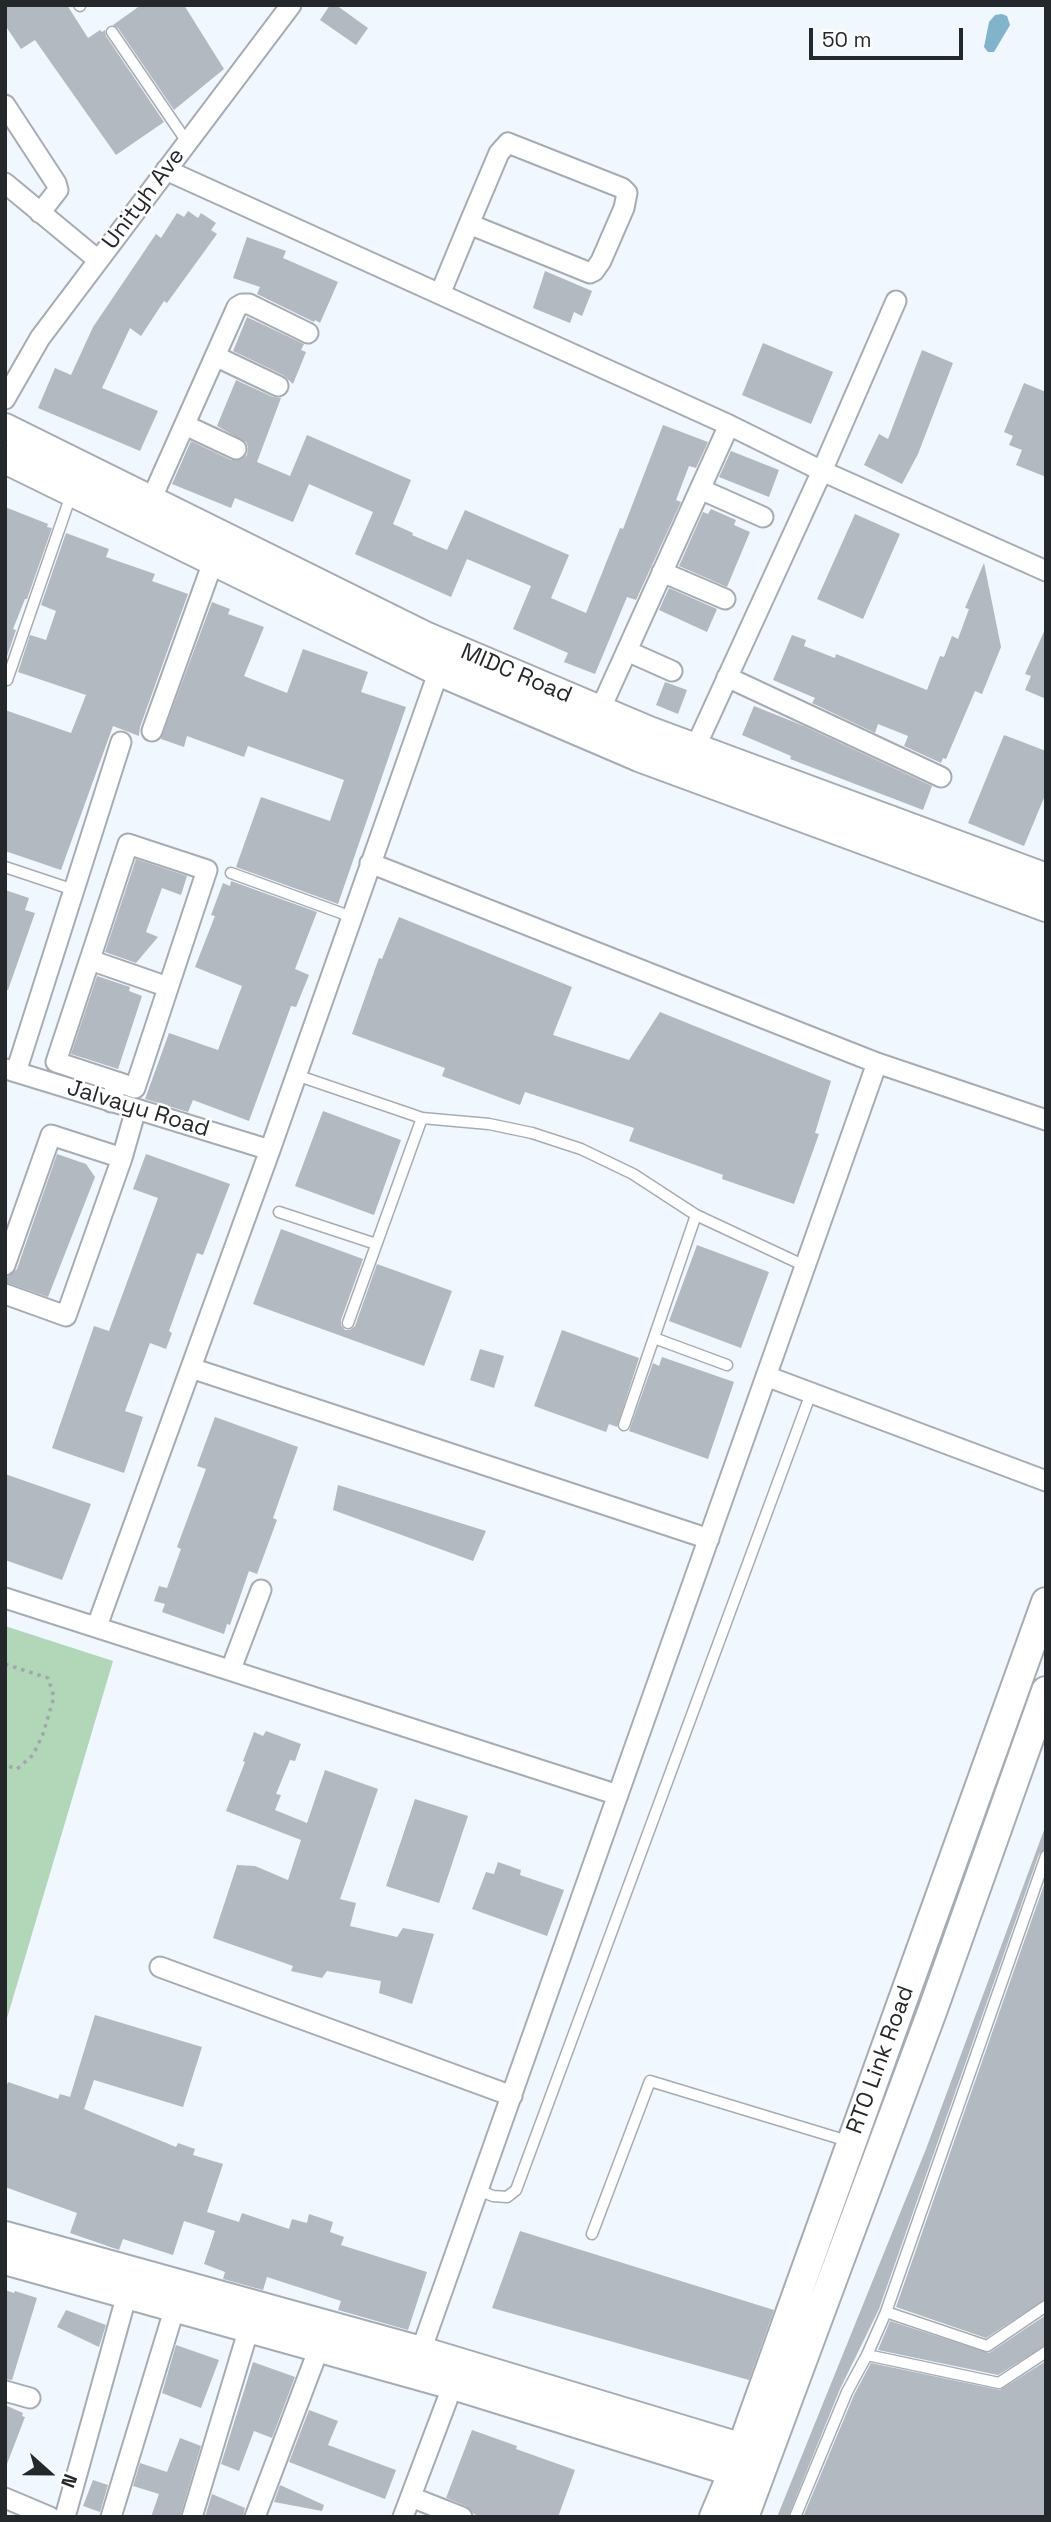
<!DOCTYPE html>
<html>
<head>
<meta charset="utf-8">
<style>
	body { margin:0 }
	#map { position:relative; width:1051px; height:2522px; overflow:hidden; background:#f0f7fe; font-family:"Space Grotesk",sans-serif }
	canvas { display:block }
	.frame { position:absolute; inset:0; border:7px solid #25282a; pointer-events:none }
	.north { position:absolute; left:14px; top:2438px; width:70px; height:70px; -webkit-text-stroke:5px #fff; paint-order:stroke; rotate:111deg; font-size:19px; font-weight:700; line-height:28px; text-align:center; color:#25282a }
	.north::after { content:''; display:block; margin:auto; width:24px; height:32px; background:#25282a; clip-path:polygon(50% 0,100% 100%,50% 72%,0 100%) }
	.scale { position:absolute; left:809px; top:28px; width:154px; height:32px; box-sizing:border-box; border:4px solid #25282a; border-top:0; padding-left:9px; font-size:21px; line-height:24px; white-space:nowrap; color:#25282a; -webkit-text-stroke:5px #fff; paint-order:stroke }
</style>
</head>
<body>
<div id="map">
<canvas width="1051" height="2522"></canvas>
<div class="frame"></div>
<div class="north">N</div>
<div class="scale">50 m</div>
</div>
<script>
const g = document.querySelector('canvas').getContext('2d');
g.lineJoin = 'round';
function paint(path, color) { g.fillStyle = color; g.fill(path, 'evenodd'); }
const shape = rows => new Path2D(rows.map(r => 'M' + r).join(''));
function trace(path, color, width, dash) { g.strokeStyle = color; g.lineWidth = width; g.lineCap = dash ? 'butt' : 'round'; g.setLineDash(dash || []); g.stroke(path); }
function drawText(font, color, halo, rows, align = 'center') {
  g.font = font + ' "Space Grotesk",sans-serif'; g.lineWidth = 5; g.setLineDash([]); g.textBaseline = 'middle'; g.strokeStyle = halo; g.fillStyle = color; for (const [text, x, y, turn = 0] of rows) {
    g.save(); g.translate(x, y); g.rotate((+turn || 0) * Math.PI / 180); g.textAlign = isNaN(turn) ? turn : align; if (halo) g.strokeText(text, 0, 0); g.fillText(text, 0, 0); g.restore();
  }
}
paint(shape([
	[5,1626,113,1661,5,2025]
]), '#b1d7b8');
paint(shape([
	[1002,14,1007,16,1010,25,994,52,988,52,984,47,989,22,995,15]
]), '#81b4ca');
paint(shape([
	[5,5,67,5,88,38,100,30,102,32,105,30,106,36,164,122,116,155,35,40,21,49,5,25],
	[141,5,184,5,224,69,174,110,118,28,113,25],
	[330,5,336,5,368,28,356,45,320,20],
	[188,211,198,218,201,213,216,223,211,230,217,234,167,303,164,301,141,336,130,328,102,388,158,411,140,451,38,408,55,368,71,375,93,327,156,234,161,238,177,213,184,217],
	[247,237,286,251,283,258,338,282,320,323,315,320,314,322,257,294,260,287,233,278],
	[545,271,592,291,582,316,574,312,570,323,533,308],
	[247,317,304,344,301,350,306,352,293,384,283,375,233,351],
	[763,343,833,372,811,424,742,395],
	[922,350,953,363,918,454,902,484,864,465,879,434,888,439],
	[236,380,273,397,281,398,257,462,290,476,307,435,411,480,393,524,413,533,412,535,447,550,465,510,569,555,551,598,586,613,620,528,623,529,663,425,708,442,696,468,689,466,676,500,681,502,636,600,627,597,595,674,564,662,568,653,513,629,531,586,467,559,451,597,355,554,373,512,309,484,293,522,235,498,231,508,172,484,191,441,231,460,242,459,247,455,248,447,246,442,217,426],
	[1024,383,1046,392,1046,477,1016,465,1022,450,1009,445,1013,436,1004,432],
	[731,451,779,470,769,497,719,477],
	[5,507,48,524,47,527,52,528,27,599,25,599,13,629,16,630,5,662],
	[711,509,736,520,734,525,750,532,727,587,679,566,703,512,708,514],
	[855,514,900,534,863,619,817,599],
	[66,533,109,549,106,557,155,574,152,581,188,594,140,727,139,736,113,726,61,870,5,851,5,710,71,733,86,695,18,672,30,635,46,640,56,611,41,605],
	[984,563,1001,647,982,694,975,691,946,759,943,758,941,763,904,746,908,736,878,724,875,733,812,703,815,698,773,680,792,635,806,640,804,646,835,658,836,654,927,690,940,656,944,657,952,636,958,639,969,609,965,608],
	[669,588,717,609,707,632,659,610],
	[212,602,230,609,228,614,264,627,244,676,287,693,303,649,368,672,361,692,406,707,338,904,236,867,261,797,330,821,344,780,248,746,244,757,187,736,184,747,161,739],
	[1046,627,1046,699,1025,690,1031,676,1025,674],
	[665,682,687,690,678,714,656,705],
	[754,706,804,726,932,786,923,810,790,759,791,756,742,735],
	[1004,735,1046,751,1046,793,1024,846,968,823],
	[136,859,187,876,181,895,162,888,146,932,158,937,136,963,105,952],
	[231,881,317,912,295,969,309,975,296,1007,291,1006,249,1121,193,1100,188,1112,145,1099,169,1033,218,1050,242,986,195,967,215,916,211,915,223,883,230,886],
	[5,890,29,898,25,910,35,913,8,990,5,990],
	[399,917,572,987,553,1035,629,1060,660,1012,831,1081,815,1133,819,1134,794,1204,722,1179,723,1175,629,1141,634,1128,525,1092,520,1105,442,1076,445,1068,352,1034,379,958,382,959],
	[97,976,130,987,129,991,142,996,118,1069,71,1054],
	[323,1111,401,1140,374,1215,295,1186],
	[57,1154,86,1164,95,1177,48,1297,5,1282,7,1277,17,1269],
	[146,1154,230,1184,203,1255,197,1253,169,1331,172,1333,166,1349,150,1343,125,1411,143,1417,124,1473,52,1448,94,1326,109,1331,158,1198,133,1189],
	[281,1229,363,1259,341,1320,341,1325,345,1330,350,1330,355,1326,377,1264,452,1291,424,1366,253,1304],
	[697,1245,769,1272,741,1348,669,1321],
	[562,1330,639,1358,617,1427,609,1424,606,1432,534,1406],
	[480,1349,504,1356,494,1388,470,1380],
	[662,1357,734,1382,708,1459,629,1431,653,1363,659,1366],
	[215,1417,298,1447,273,1518,277,1520,257,1574,249,1571,230,1625,227,1624,224,1634,162,1612,165,1604,154,1601,159,1586,167,1588,181,1549,177,1547,206,1469,197,1466],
	[5,1474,91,1504,62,1580,5,1560],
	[338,1485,486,1531,473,1561,333,1510],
	[266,1731,301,1744,295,1761,290,1760,276,1794,281,1795,275,1810,307,1823,325,1770,378,1789,340,1899,356,1903,350,1926,397,1937,403,1928,434,1934,412,2004,379,1993,381,1981,327,1971,322,1978,291,1971,293,1966,213,1938,237,1865,255,1866,288,1880,301,1840,226,1811,245,1762,243,1761,254,1732,263,1736],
	[415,1799,468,1816,439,1903,386,1886],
	[1044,1830,1046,1830,1046,1849,1039,1854,879,2309,840,2389,788,2517,777,2517,926,2149],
	[498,1862,521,1870,520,1875,564,1890,547,1936,472,1909,486,1872,494,1874],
	[1046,1879,1046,2299,986,2338,896,2307],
	[95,2015,202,2047,183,2107,94,2080,84,2109,176,2147,178,2143,195,2149,193,2155,223,2164,207,2212,239,2222,242,2213,289,2229,292,2219,307,2223,309,2214,333,2222,330,2232,344,2237,341,2245,427,2272,408,2330,338,2310,341,2301,267,2277,263,2290,223,2279,225,2272,204,2264,215,2231,184,2221,173,2255,123,2239,119,2250,70,2233,77,2213,5,2187,5,2090,8,2082,58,2099,60,2094,70,2097],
	[520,2231,774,2310,749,2380,492,2308],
	[5,2290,14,2293,15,2291,37,2298,12,2380,5,2379],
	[66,2310,106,2325,99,2347,57,2327],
	[1046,2315,1046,2345,998,2375,878,2350,890,2321,989,2353],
	[176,2345,219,2360,201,2408,162,2393],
	[1046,2361,1046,2517,803,2517,854,2395,871,2363,1000,2390],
	[253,2362,295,2377,272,2438,254,2431,239,2471,221,2464],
	[5,2405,23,2413,22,2416,25,2417,7,2464],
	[309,2410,338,2421,328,2445,396,2470,385,2499,289,2462],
	[472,2430,517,2446,516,2449,575,2470,558,2517,481,2517,474,2514,466,2506,446,2498],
	[180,2438,201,2446,180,2517,151,2517,159,2494,133,2486,140,2463,167,2472],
	[93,2480,108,2485,100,2512,83,2506],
	[280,2485,324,2505,322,2511,274,2502],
	[212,2494,245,2508,243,2517,205,2517]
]), '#b2b9c0');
const service = shape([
	[79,5,80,6],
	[112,32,187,142],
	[7,680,71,495],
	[5,867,74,890],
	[231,873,352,917],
	[296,1075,422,1118,489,1124,532,1133,581,1149,633,1174,696,1215,805,1266],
	[279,1212,376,1244],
	[348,1323,422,1118],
	[654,1338,727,1365],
	[624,1425,696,1215],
	[478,2190,493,2196,507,2197,516,2190,811,1393],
	[592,2234,650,2081,851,2142],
	[886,2312,987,2346,1046,2306],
	[867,2355,999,2383,1046,2352],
	[795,2517,847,2392,867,2355,886,2312,1046,1856]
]);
const minor = shape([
	[5,105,56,183,58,190,40,213],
	[166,170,729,425,822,471,1046,571],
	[5,183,98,260],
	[440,294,469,224,499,153,508,143,622,188,627,193,624,208,601,261,594,271,590,273,469,224],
	[215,356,278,386],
	[5,399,40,338,291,5],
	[185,425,236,449],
	[700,489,763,517],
	[151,500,237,307,242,304,249,304,308,333],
	[662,572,725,599],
	[627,651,672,671],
	[727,677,941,777],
	[600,710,729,425],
	[152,731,213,562],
	[690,759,822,471,896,301],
	[370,863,877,1063,1046,1120],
	[90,960,168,987],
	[6,1069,270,1150],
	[16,1072,121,742],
	[111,1102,117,1082,56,1062,128,844,207,870,135,1088,117,1082],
	[5,1265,51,1135,122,1158,136,1109],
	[5,1294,66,1316,122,1158],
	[191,1368,709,1539],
	[766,1376,1046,1481],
	[5,1598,618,1795],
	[97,1626,270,1150,443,659],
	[231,1669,261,1590],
	[160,1967,512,2096],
	[417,2362,877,1063],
	[5,2391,30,2398],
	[411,2497,462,2517],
	[5,2498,50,2517],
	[65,2517,127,2294],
	[111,2517,175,2307],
	[192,2517,249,2328],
	[255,2517,319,2348],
	[403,2517,457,2374]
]);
const secondary = shape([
	[5,428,427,637,649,731,1046,878],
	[5,459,438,671,639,757,1046,907],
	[5,2236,421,2351,759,2453],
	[5,2260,453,2385,750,2477],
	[714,2517,733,2472,1046,1602],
	[744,2517,933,2009,1046,1691]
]);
trace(service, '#a5acb3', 13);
trace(minor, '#a5acb3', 23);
trace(secondary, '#a5acb3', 32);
trace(shape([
	[5,1664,48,1678,54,1697,43,1734,33,1755,17,1769,5,1765]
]), '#a2a7ac', 3.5, [3.5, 5]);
trace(service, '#fff', 10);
trace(minor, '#fff', 19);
trace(secondary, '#fff', 28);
drawText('23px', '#25282a', '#fff', [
	["Unityh Ave",144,199,-53],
	["MIDC Road",516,674,23],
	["Jalvayu Road",138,1109,17],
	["RTO Link Road",881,2060,-70]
]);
</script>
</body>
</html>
